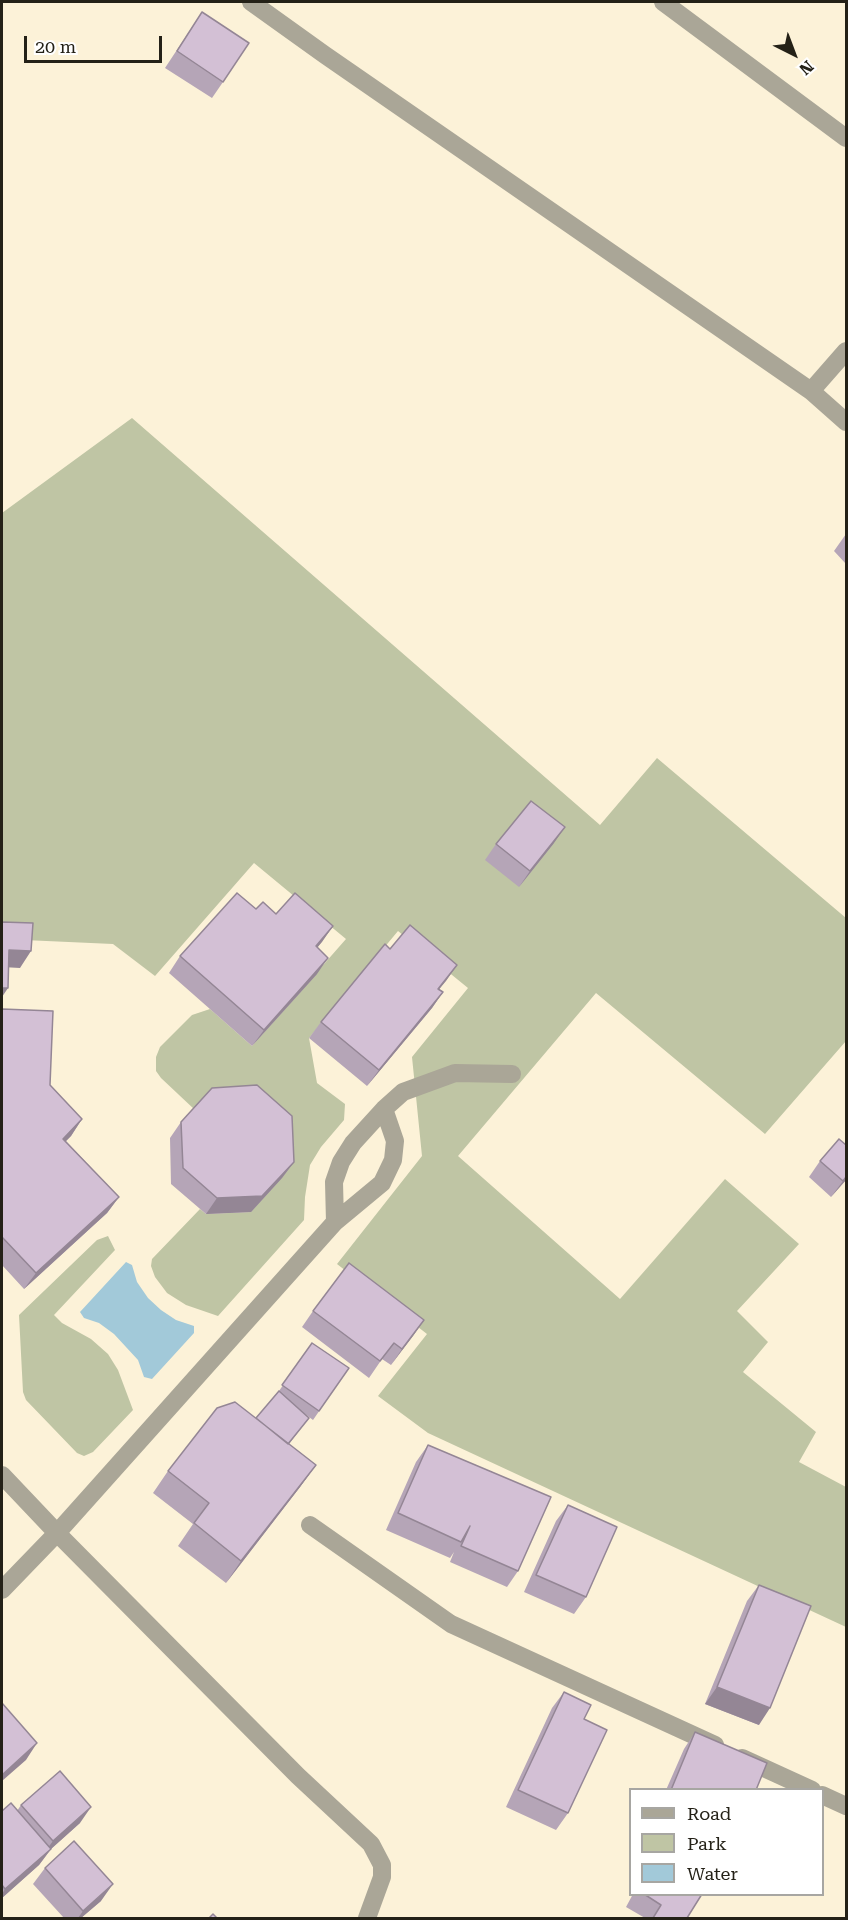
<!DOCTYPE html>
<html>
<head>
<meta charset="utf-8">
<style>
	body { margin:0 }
	#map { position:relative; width:848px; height:1920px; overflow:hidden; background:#fcf2d8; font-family:"Roboto Serif",serif }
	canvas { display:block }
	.frame { position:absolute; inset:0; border:3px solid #242117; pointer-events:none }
	.legend { position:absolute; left:629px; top:1788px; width:195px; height:108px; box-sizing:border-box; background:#fff; border:2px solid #a7a6a2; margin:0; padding:8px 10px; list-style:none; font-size:18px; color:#242117 }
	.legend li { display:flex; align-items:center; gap:12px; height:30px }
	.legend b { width:30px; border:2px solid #a7a6a2 }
	.north { position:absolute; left:764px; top:24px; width:60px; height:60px; -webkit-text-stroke:4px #fff; paint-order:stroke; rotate:138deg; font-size:16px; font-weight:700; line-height:24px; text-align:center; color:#242117 }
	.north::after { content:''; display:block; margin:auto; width:21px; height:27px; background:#242117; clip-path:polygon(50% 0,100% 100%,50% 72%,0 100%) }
	.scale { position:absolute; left:24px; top:36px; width:138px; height:27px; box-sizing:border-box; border:3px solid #242117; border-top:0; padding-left:8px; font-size:18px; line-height:21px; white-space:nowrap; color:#242117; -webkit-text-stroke:4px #fff; paint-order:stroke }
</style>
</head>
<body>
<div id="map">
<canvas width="848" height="1920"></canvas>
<div class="frame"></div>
<ul class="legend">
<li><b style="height:8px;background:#aaa697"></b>Road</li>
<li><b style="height:16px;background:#bfc5a4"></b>Park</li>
<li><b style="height:16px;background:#a2c9d9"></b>Water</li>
</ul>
<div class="north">N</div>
<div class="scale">20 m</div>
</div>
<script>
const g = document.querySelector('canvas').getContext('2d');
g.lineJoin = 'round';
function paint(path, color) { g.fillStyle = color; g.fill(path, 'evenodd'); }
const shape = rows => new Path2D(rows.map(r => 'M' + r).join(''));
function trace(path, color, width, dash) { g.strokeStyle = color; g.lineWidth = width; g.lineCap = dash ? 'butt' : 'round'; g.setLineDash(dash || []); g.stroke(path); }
paint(shape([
	[132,418,600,825,657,758,846,918,846,1041,765,1134,596,993,458,1156,620,1299,725,1179,799,1244,737,1311,768,1342,743,1372,816,1432,799,1462,846,1487,846,1627,428,1433,378,1396,427,1334,337,1264,422,1156,412,1057,468,988,398,931,309,1038,317,1083,345,1104,344,1120,321,1147,310,1165,305,1197,304,1220,218,1316,186,1305,167,1293,155,1277,151,1266,152,1259,200,1209,206,1214,251,1212,195,1110,161,1078,156,1071,156,1057,160,1047,192,1015,210,1009,252,1046,346,939,254,863,155,976,113,944,2,939,2,513],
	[108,1236,115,1250,54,1315,62,1323,91,1339,108,1354,118,1370,133,1410,93,1452,84,1456,77,1453,26,1400,23,1392,19,1315,97,1240]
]), '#bfc5a4');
paint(shape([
	[126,1262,132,1265,137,1282,148,1298,161,1310,176,1320,194,1326,194,1333,152,1379,144,1377,138,1360,114,1334,99,1323,84,1318,80,1312]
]), '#a2c9d9');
trace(shape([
	[251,2,325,55,811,391,846,422],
	[663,2,846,138],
	[811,391,846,351],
	[335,1222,382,1183,393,1160,395,1141,384,1109],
	[2,1475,57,1533,298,1776,371,1844,382,1865,382,1877,367,1918],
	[310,1525,451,1624,715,1745],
	[2,1590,57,1533,335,1222,334,1182,341,1162,353,1143,384,1109,403,1092,455,1073,512,1074],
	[742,1758,812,1790],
	[822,1795,846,1806]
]), '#aaa697', 18);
paint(shape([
	[202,12,223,82,212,98,165,68],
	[846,534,846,564,834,551],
	[554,843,519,887,485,860,496,844],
	[256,909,333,926,317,948,317,974,252,1046,169,973,180,956],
	[390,949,457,965,439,989,443,992,432,1008,367,1086,309,1038,321,1022],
	[2,1009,50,1085,82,1119,71,1136,66,1141,119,1197,107,1213,24,1289,2,1265],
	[181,1122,294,1162,282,1178,251,1212,206,1214,171,1184,170,1138],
	[820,1161,846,1180,831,1197,809,1177],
	[313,1311,424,1320,391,1365,382,1359,369,1378,302,1327],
	[312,1343,349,1368,313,1420,305,1414,309,1418,289,1444,316,1465,300,1487,226,1583,178,1546,193,1524,153,1493,168,1471,256,1418,279,1391],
	[428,1445,518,1571,507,1587,450,1562,454,1552,450,1558,386,1530,416,1462],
	[568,1505,586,1597,574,1614,524,1592,556,1521],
	[759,1585,759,1725,705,1704,747,1601],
	[564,1692,584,1719,568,1813,556,1830,506,1807,552,1708],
	[695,1732,756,1790,666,1790,684,1749],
	[21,1805,80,1823,51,1849,39,1865,2,1898,2,1811,17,1811],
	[45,1868,101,1901,81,1918,64,1918,33,1884],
	[633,1894,702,1894,687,1918,645,1918,626,1907]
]), '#b5a5b7');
paint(shape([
	[565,827,554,843,519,887,530,871],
	[333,926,322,942,304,963,316,946],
	[9,950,31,951,20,968,2,967],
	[328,958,317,974,252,1046,264,1030],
	[457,965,446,981,426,1005,438,989],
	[2,988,8,988,2,997],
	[443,992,432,1008,367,1086,379,1070],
	[82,1119,71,1136,52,1155,63,1139],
	[294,1162,282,1178,251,1212,206,1214,217,1198],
	[846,1177,846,1180,831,1197],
	[119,1197,107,1213,24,1289,36,1273],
	[424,1320,413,1336,391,1365,402,1349],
	[316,1465,300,1487,226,1583,241,1561],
	[717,1687,770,1708,759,1725,705,1704],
	[37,1743,26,1760,2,1781,2,1775],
	[91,1807,80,1823,51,1849,39,1865,2,1898,2,1894,5,1889,41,1857,53,1841],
	[113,1884,101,1901,81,1918,78,1918,83,1911]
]), '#948695');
const building = shape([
	[202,12,249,43,223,82,177,51,202,12],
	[531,801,565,827,530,871,496,844,531,801],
	[237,893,256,909,263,902,276,914,295,893,333,926,316,946,328,958,264,1030,180,956,237,893],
	[2,922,33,923,31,951,9,950,8,988,2,988,2,922],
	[410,925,457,965,438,989,443,992,379,1070,321,1022,385,944,390,949,410,925],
	[2,1009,53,1011,50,1085,82,1119,63,1139,119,1197,36,1273,2,1237,2,1009],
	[257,1085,292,1116,294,1162,262,1196,217,1198,183,1168,181,1122,212,1088,257,1085],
	[839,1139,846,1145,846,1177,843,1181,820,1161,839,1139],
	[349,1263,424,1320,402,1349,394,1343,380,1361,313,1311,349,1263],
	[312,1343,349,1368,319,1411,282,1385,312,1343],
	[279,1391,309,1418,288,1444,256,1418,279,1391],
	[235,1402,316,1465,241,1561,194,1523,209,1503,168,1471,217,1408,235,1402],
	[428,1445,551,1497,518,1571,461,1546,470,1526,461,1542,398,1513,428,1445],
	[568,1505,617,1527,586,1597,536,1575,568,1505],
	[759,1585,811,1606,770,1708,717,1687,759,1585],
	[564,1692,591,1705,584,1719,607,1730,568,1813,518,1790,564,1692],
	[2,1703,37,1743,2,1775,2,1703],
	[695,1732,767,1763,756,1790,671,1790,695,1732],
	[60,1771,91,1807,53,1841,21,1805,60,1771],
	[11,1803,51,1849,5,1889,2,1885,2,1811,11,1803],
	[74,1841,113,1884,83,1911,45,1868,74,1841],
	[644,1894,702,1894,687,1918,653,1918,661,1905,644,1894],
	[213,1914,217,1918,209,1918,213,1914]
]);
paint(building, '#d3c0d5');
trace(building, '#948695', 1.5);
</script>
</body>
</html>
